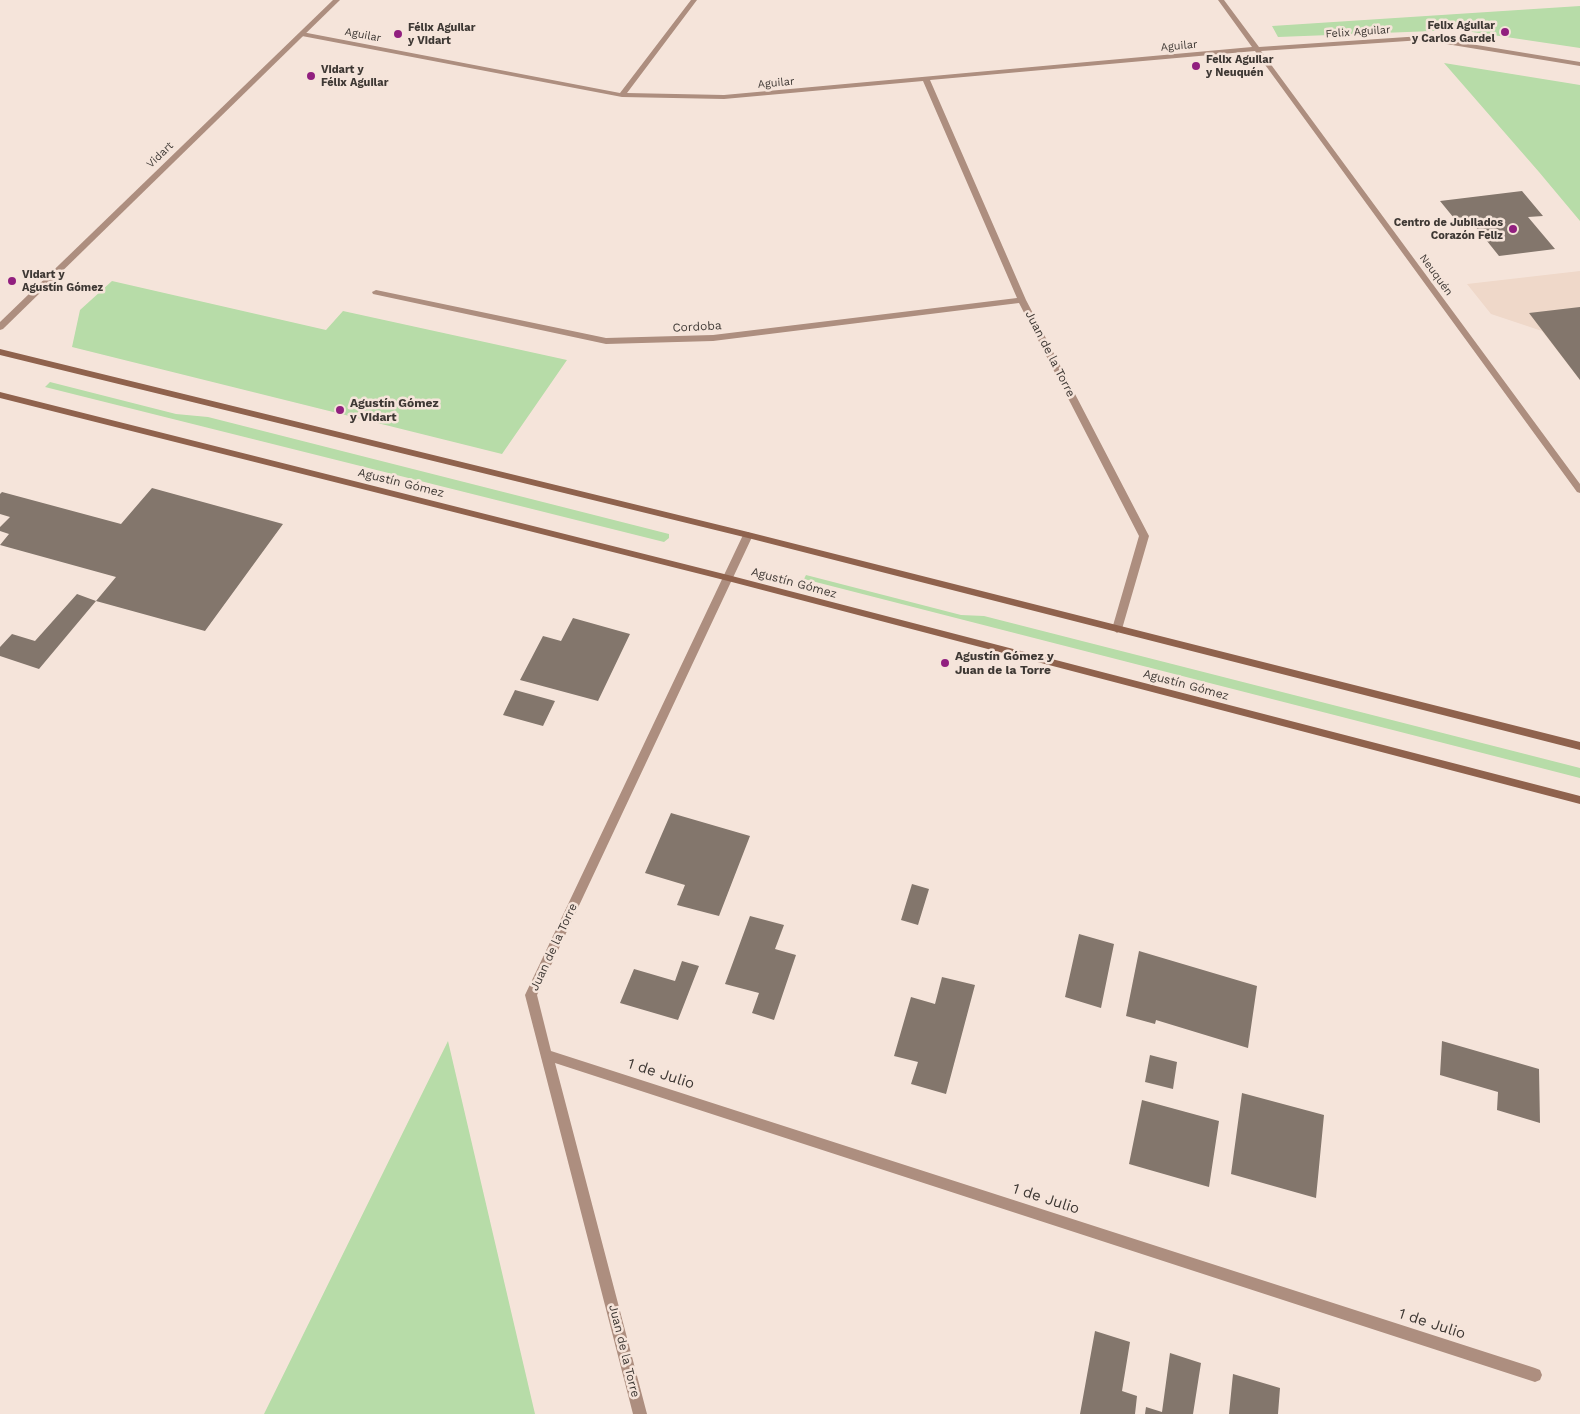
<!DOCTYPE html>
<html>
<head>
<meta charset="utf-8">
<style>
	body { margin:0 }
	canvas { display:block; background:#f5e4da }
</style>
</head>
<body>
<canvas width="1580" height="1414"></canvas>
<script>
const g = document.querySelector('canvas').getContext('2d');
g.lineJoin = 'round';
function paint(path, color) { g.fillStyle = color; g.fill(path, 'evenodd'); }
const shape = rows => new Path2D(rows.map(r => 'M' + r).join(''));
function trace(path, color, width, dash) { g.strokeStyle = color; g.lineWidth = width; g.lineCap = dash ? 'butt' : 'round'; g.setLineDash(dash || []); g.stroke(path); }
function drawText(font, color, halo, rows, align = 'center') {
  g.font = font + ' "Work Sans",sans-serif'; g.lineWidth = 5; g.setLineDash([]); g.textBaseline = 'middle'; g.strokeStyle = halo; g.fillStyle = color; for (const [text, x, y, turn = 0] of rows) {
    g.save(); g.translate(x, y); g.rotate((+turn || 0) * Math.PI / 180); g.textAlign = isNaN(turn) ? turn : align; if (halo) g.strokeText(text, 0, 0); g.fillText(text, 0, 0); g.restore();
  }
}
paint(shape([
	[1580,271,1580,380,1542,331,1491,314,1467,284]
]), '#efd8c9');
paint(shape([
	[1580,6,1580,48,1459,30,1278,37,1272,26],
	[1444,63,1580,85,1580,221,1539,172],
	[112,281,326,330,343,311,567,360,502,454,72,347,80,310],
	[50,382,176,414,208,417,669,534,669,538,664,542,45,387],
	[806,575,961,615,984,616,1580,768,1580,778,804,579],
	[448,1041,535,1414,264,1414]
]), '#b7dca8');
paint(shape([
	[1522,191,1543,216,1528,217,1555,249,1499,256,1471,221,1458,223,1440,201],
	[1580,307,1580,380,1529,313],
	[152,488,283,524,205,631,96,601,116,577,0,545,9,534,0,531,0,527,10,517,0,514,0,494,2,492,121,524],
	[77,594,96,601,39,669,0,656,0,647,12,634,35,641],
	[573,618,630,634,598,701,520,680,543,636,561,641],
	[515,690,555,701,543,726,503,715],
	[671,813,750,836,719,916,677,905,685,885,645,873],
	[912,884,929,889,918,925,901,920],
	[750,916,784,925,775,949,796,955,774,1020,752,1013,759,993,725,984],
	[1079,934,1114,944,1101,1008,1065,997],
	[1139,951,1257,986,1248,1048,1156,1020,1155,1024,1126,1016],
	[682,961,699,966,678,1020,620,1003,634,969,675,981],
	[942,977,975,985,946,1094,911,1084,918,1062,894,1056,911,997,935,1004],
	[1442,1041,1539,1069,1540,1123,1497,1110,1498,1092,1440,1075],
	[1150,1055,1177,1062,1173,1089,1145,1082],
	[1242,1093,1324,1115,1316,1198,1231,1174],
	[1142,1100,1219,1121,1209,1187,1129,1164],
	[1095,1331,1130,1342,1122,1391,1137,1396,1135,1414,1080,1414],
	[1170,1353,1201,1363,1193,1414,1145,1414,1146,1407,1162,1412],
	[1233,1374,1280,1388,1278,1414,1229,1414]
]), '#83766c');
paint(shape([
	[691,0,697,0,627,93,724,95,1252,47,1218,0,1224,0,1259,47,1422,36,1580,62,1580,66,1422,40,1261,51,1580,484,1580,493,1577,492,1255,51,930,80,1026,300,1149,536,1122,629,1117,633,1112,629,1139,536,1019,303,713,341,606,344,373,294,372,292,376,290,606,338,713,335,1017,298,923,81,724,99,622,97,302,36,299,34,302,32,620,93,691,0],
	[748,532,753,535,537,995,551,1051,1535,1368,1540,1370,1542,1375,1540,1380,1535,1382,555,1063,647,1414,633,1414,525,995,743,535,748,532]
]), '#ad8e7f');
paint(shape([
	[333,0,340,0,3,329,0,330,0,322,333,0]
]), '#ad8e7f');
paint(shape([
	[0,349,748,532,1580,742,1580,750,748,538,0,355,0,349],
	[0,392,728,575,1580,796,1580,804,728,581,0,398,0,392]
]), '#8f624d');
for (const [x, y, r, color] of [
	[1505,32,5,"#911f7f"],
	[398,34,5,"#911f7f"],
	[1196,66,5,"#911f7f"],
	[311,76,5,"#911f7f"],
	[1513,229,5,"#911f7f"],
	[12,281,5,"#911f7f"],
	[340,410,5,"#911f7f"],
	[945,663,5,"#911f7f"]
]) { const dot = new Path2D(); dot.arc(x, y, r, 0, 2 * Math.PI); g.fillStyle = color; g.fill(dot); trace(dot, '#f5e4da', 2); }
drawText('bold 11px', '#3e3834', '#f5e4da', [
	["Felix Aguilar",1495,26,"right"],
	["y Carlos Gardel",1495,39,"right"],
	["Félix Aguilar",408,28],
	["y Vidart",408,41],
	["Felix Aguilar",1206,60],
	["y Neuquén",1206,73],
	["Vidart y",321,70],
	["Félix Aguilar",321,83],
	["Centro de Jubilados",1503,223,"right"],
	["Corazón Feliz",1503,236,"right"],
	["Vidart y",22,275],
	["Agustín Gómez",22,288]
], 'left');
drawText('11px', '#3e3834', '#f5e4da', [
	["Felix Aguilar",1358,32,-4],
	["Aguilar",363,35,11],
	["Aguilar",1179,46,-5],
	["Aguilar",776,83,-5],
	["Vidart",160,155,-44],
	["Neuquén",1436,275,54]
]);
drawText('12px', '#3e3834', '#f5e4da', [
	["Cordoba",697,327,-3],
	["Juan de la Torre",1050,354,63],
	["Agustín Gómez",401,483,14],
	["Agustín Gómez",794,583,15],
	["Agustín Gómez",1186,685,15],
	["Juan de la Torre",554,947,-65],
	["Juan de la Torre",624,1351,76]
]);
drawText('bold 12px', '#3e3834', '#f5e4da', [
	["Agustín Gómez",350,403],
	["y Vidart",350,417],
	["Agustín Gómez y",955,656],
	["Juan de la Torre",955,670]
], 'left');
drawText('15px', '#3e3834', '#f5e4da', [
	["1 de Julio",661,1074,18],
	["1 de Julio",1046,1199,18],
	["1 de Julio",1432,1324,18]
]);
</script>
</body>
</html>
